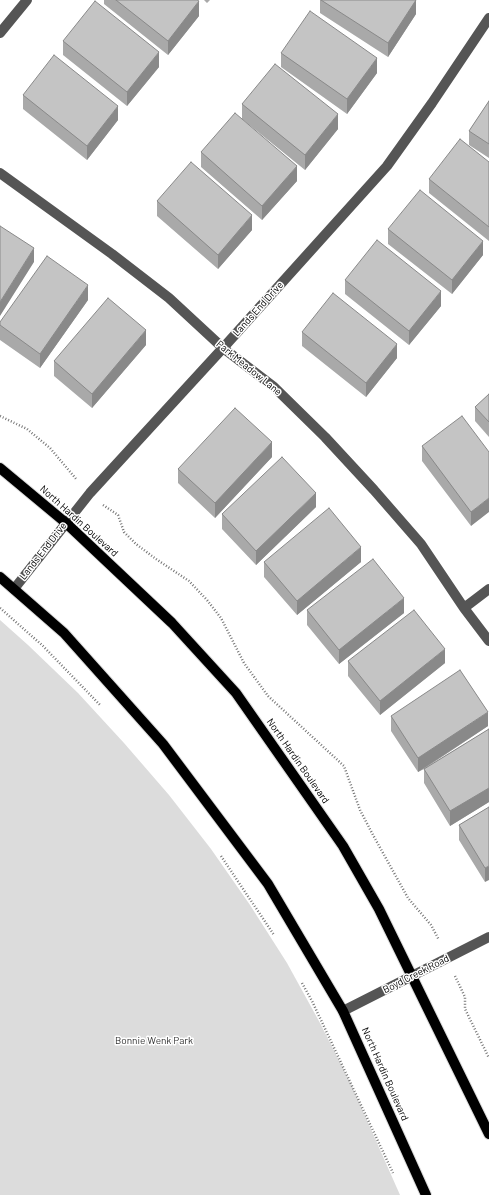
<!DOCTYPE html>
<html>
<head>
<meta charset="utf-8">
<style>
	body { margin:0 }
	canvas { display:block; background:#fff }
</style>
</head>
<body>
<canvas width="489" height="1195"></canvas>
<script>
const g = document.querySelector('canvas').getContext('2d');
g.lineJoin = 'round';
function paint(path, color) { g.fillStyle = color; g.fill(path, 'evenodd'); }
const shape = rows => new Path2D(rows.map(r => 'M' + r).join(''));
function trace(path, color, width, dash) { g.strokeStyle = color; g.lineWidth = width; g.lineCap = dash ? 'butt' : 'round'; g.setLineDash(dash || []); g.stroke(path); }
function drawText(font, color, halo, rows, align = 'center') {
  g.font = font + ' Barlow,sans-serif'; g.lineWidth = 3; g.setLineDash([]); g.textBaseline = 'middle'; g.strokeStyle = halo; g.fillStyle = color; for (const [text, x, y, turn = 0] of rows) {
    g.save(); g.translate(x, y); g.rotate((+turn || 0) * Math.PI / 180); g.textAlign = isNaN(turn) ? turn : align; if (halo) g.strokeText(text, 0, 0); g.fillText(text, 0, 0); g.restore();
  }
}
paint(shape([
	[0,620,28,645,78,693,124,743,169,795,211,849,250,905,287,963,320,1023,351,1084,400,1195,0,1195]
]), '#dcdcdc');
const major = shape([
	[0,468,66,523,172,623,236,693,343,846,379,909,489,1134],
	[0,577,64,633,163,744,268,884,343,1011,426,1195]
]);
trace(major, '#dbdbdb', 12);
trace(shape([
	[0,416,27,429,50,448,77,480],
	[103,505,118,515,124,532,136,544,156,559,189,581,207,600,221,618,244,663,268,696,344,766,360,810,373,835,408,898,431,925,439,940],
	[0,608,43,646,101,706],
	[221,856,274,935],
	[455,976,465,997,465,1009,489,1058],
	[302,983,312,1001,393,1173]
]), '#777', 2.5, [1, 2]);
trace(shape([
	[0,33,27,0],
	[0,173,112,254,169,298,223,348,274,387,325,437,374,490,421,544,464,608,489,641],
	[14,589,90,493,223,348,387,166,432,103,489,18],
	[464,608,489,589],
	[343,1011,489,937]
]), '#555', 10);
trace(major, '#000', 10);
paint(shape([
	[104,0,197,0,199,16,168,55,104,4],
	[204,0,210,0,207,3],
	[320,0,416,0,416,14,388,57,320,13],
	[63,41,159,67,127,106,63,55],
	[281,53,377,73,347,114,281,67],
	[23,95,118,120,87,160,23,109],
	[489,101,489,158,469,145,469,131],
	[242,104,338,129,305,170,242,119],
	[201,152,297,181,262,220,201,167],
	[489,162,489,241,429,193,429,179],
	[157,201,252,230,218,269,157,216],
	[388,229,483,255,452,294,388,244],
	[345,280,441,306,409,345,345,294],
	[88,300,40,368,0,340,0,325],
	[302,332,397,358,366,397,302,346],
	[146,345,92,408,54,376,54,361],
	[489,394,489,437,475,421,475,407],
	[422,446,489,452,471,526,422,461],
	[272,457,215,518,178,483,178,469],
	[316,507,256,565,222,529,222,514],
	[264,562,361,562,297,615,264,577],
	[307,610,404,613,339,664,307,625],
	[348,661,445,663,380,715,348,676],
	[391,716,488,726,427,767,489,729,489,802,450,826,424,783,424,769,418,772,391,731],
	[489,807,485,882,459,840,459,825]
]), '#a9a9a9');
paint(shape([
	[416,0,416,14,388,57,388,43],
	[199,1,199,16,168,55,168,41],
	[159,52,159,67,127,106,127,92],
	[377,58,377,73,347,114,347,99],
	[118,106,118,120,87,160,87,146],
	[338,114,338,129,305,170,305,155],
	[297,166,297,181,262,220,262,206],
	[252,215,252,230,218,269,218,255],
	[483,241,483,255,452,294,452,280],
	[34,248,34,262,0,316,0,302],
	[88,285,88,300,40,368,40,354],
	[441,291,441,306,409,345,409,331],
	[146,330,146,345,92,408,92,394],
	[397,344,397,358,366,397,366,383],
	[272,442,272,457,215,518,215,503],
	[316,493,316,507,256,565,256,551],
	[489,498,489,512,471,526,471,512],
	[361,547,361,562,297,615,297,601],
	[404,598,404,613,339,664,339,650],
	[445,649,445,663,380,715,380,701],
	[488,712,488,726,418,772,418,758],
	[489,788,489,802,450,826,450,811],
	[489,866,489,880,485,882,485,868]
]), '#898989');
const building = shape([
	[116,0,197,0,199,1,168,41,116,0],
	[321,0,416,0,388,43,321,0],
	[95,1,159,52,127,92,63,41,95,1],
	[310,11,377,58,347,99,281,53,310,11],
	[54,55,118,106,87,146,23,95,54,55],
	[275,64,338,114,305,155,242,104,275,64],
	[489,101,489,144,469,131,489,101],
	[235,113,297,166,262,206,201,152,235,113],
	[460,139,489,162,489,227,429,179,460,139],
	[191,162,252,215,218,255,157,201,191,162],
	[420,190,483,241,452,280,388,229,420,190],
	[0,226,34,248,0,302,0,226],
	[377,240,441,291,409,331,345,280,377,240],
	[47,256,88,285,40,354,0,325,0,322,47,256],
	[333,293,397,344,366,383,302,332,333,293],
	[108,298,146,330,92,394,54,361,108,298],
	[489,394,489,422,475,407,489,394],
	[235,408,272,442,215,503,178,469,235,408],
	[462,416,489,452,489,498,471,512,422,446,462,416],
	[282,457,316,493,256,551,222,514,282,457],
	[329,508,361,547,297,601,264,562,329,508],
	[373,559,404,598,339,650,307,610,373,559],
	[414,610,445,649,380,701,348,661,414,610],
	[460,670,488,712,418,758,391,716,460,670],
	[489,729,489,788,450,811,424,769,489,729],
	[489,807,489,866,485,868,459,825,489,807]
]);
paint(building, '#c4c4c4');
trace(building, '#898989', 1);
drawText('10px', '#000', '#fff', [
	["Lands End Drive",258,309,-48],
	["Park Meadow Lane",249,368,39],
	["North Hardin Boulevard",79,521,42],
	["Lands End Drive",43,551,-52],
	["North Hardin Boulevard",298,761,55],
	["Boyd Creek Road",416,974,-27],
	["North Hardin Boulevard",385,1074,66]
]);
drawText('10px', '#333', '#fff', [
	["Bonnie Wenk Park",154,1041]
]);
</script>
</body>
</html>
